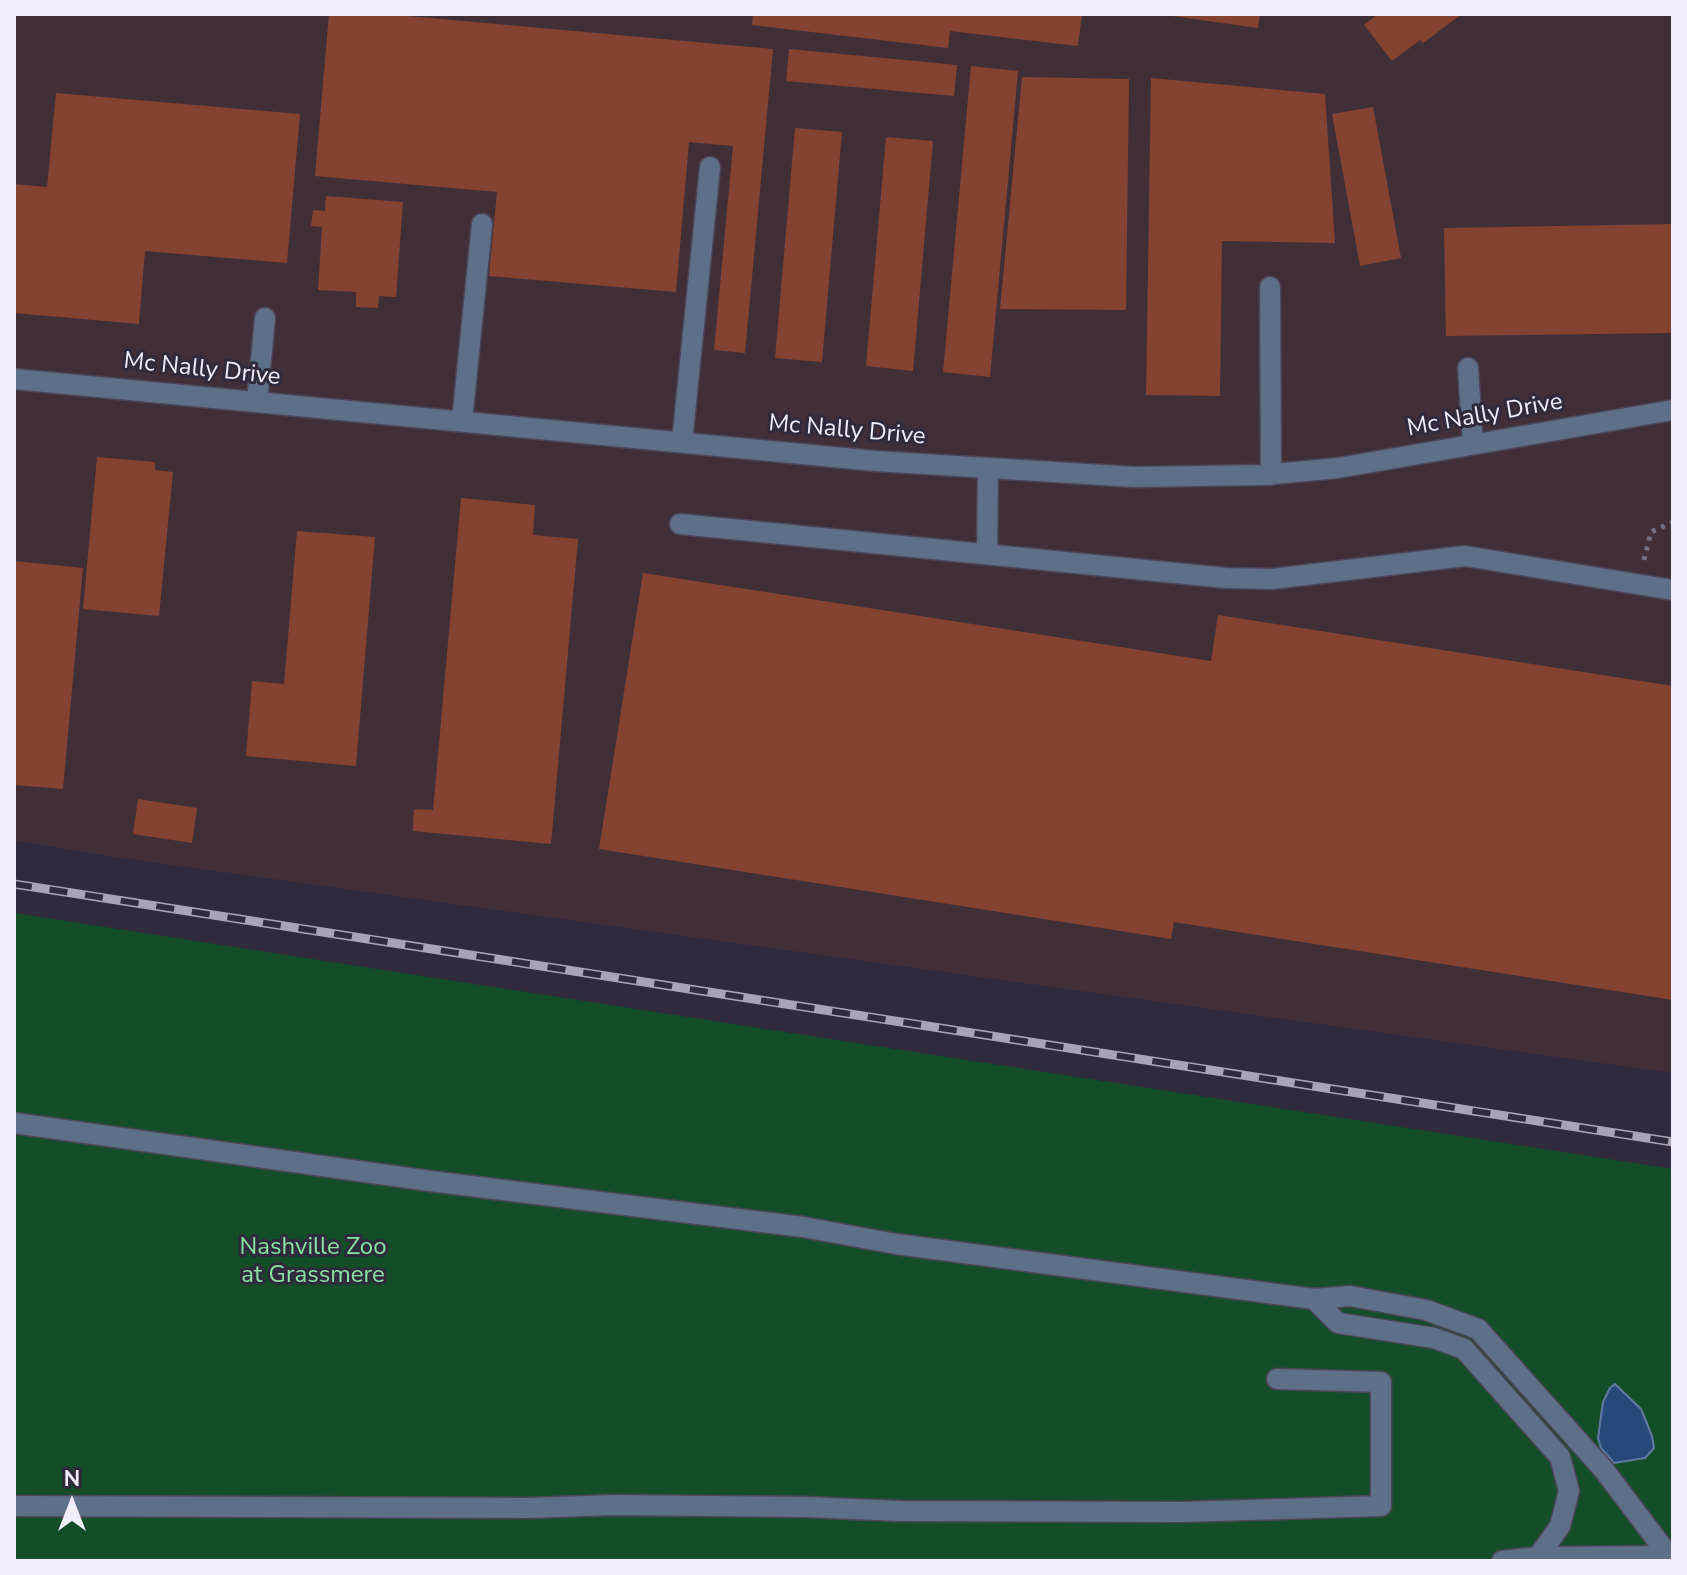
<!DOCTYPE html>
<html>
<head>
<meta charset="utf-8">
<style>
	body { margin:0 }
	#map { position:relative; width:1687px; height:1575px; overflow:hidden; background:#302a3d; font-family:"Nunito Sans",sans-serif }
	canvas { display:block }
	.frame { position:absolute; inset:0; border:16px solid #f1edfa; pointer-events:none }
	.north { position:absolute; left:32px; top:1463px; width:80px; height:80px; -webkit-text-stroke:6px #302a3d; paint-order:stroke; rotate:0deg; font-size:22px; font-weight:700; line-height:32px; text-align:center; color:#f1edfa }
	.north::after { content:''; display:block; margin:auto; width:28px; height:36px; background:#f1edfa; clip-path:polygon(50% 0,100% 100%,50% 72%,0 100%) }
</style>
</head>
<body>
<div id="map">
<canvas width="1687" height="1575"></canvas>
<div class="frame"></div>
<div class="north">N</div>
</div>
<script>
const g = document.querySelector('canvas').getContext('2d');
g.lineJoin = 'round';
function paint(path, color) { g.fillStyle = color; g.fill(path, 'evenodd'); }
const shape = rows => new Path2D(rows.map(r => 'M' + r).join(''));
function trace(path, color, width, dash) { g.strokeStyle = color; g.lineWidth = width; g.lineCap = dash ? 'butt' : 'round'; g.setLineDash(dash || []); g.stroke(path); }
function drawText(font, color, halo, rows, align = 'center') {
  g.font = font + ' "Nunito Sans",sans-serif'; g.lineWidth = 6; g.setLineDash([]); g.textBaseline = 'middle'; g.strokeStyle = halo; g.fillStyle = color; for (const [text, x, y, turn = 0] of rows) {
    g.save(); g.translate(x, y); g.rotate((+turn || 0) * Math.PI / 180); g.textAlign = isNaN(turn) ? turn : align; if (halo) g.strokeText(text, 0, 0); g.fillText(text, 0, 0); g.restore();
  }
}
paint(shape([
	[14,14,1673,14,1673,1073,122,858,14,840]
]), '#412f38');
paint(shape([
	[14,913,1673,1169,1673,1561,14,1561]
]), '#134e29');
const water = shape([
	[1615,1384,1641,1409,1652,1436,1654,1448,1645,1458,1614,1463,1601,1448,1598,1438,1603,1402,1610,1388,1615,1384]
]);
paint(water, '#26487b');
trace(water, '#637aa1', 2);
paint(shape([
	[329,14,386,14,773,49,745,353,714,350,733,146,689,142,676,292,489,276,497,192,315,176],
	[753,14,1082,14,1078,46,950,31,948,48,752,25],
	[1158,14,1260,14,1258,28],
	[1378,14,1462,14,1423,43,1420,40,1392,61,1364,25],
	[789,49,957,65,954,96,786,81],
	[971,66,1018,71,990,377,943,372],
	[1022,77,1129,79,1126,310,1000,309],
	[1151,78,1325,94,1335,243,1222,241,1220,396,1146,395],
	[56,93,300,114,287,263,145,251,139,324,14,313,14,184,47,187],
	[1373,107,1401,258,1360,266,1332,114],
	[795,128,842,132,822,362,775,358],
	[886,137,933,141,913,371,866,366],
	[326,196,403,202,396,297,379,296,378,308,356,307,356,292,318,290,322,227,311,226,313,210,325,211],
	[1673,224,1673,333,1446,336,1444,228],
	[97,457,155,462,155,470,173,472,159,616,83,609],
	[461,498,535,505,533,535,578,539,551,844,413,831,414,809,433,810],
	[297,531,375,537,356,766,246,756,252,681,284,684],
	[14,561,83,568,63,789,14,785],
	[643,573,1211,661,1218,615,1673,686,1673,1000,1174,922,1171,939,599,849],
	[138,799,197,808,192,843,133,834]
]), '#844231');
const minor = shape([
	[1270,287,1271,475],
	[1468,368,1473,444],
	[14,379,875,461,1135,477,1263,475,1338,468,1673,410],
	[257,401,265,318],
	[462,421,482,224],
	[682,442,710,167],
	[680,524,1226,578,1272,579,1465,556,1673,590],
	[987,554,988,468],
	[14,1123,430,1181,803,1227,896,1244,1314,1299,1350,1296,1426,1310,1478,1329,1604,1470,1669,1556],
	[1314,1299,1338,1323,1434,1338,1464,1349,1560,1457,1569,1491,1560,1526,1538,1557],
	[14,1506,529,1508,614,1505,806,1507,900,1511,1182,1512,1381,1506,1381,1382,1277,1379],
	[1502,1561,1538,1557,1673,1556]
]);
trace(minor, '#4b4557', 23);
trace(shape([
	[1644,560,1651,532,1673,522]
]), '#746f80', 5, [4, 6]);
trace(minor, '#5e7087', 20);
const rail = shape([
	[14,884,1673,1142]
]);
trace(rail, '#a8a4b3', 9);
trace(rail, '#302a3d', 6, [18]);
drawText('24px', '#f1edfa', '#302a3d', [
	["Mc Nally Drive",202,370,6],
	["Mc Nally Drive",1485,416,-10],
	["Mc Nally Drive",847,431,5]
]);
drawText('24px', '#89e2a2', '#302a3d', [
	["Nashville Zoo",313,1248],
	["at Grassmere",313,1276]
]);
</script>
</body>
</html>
